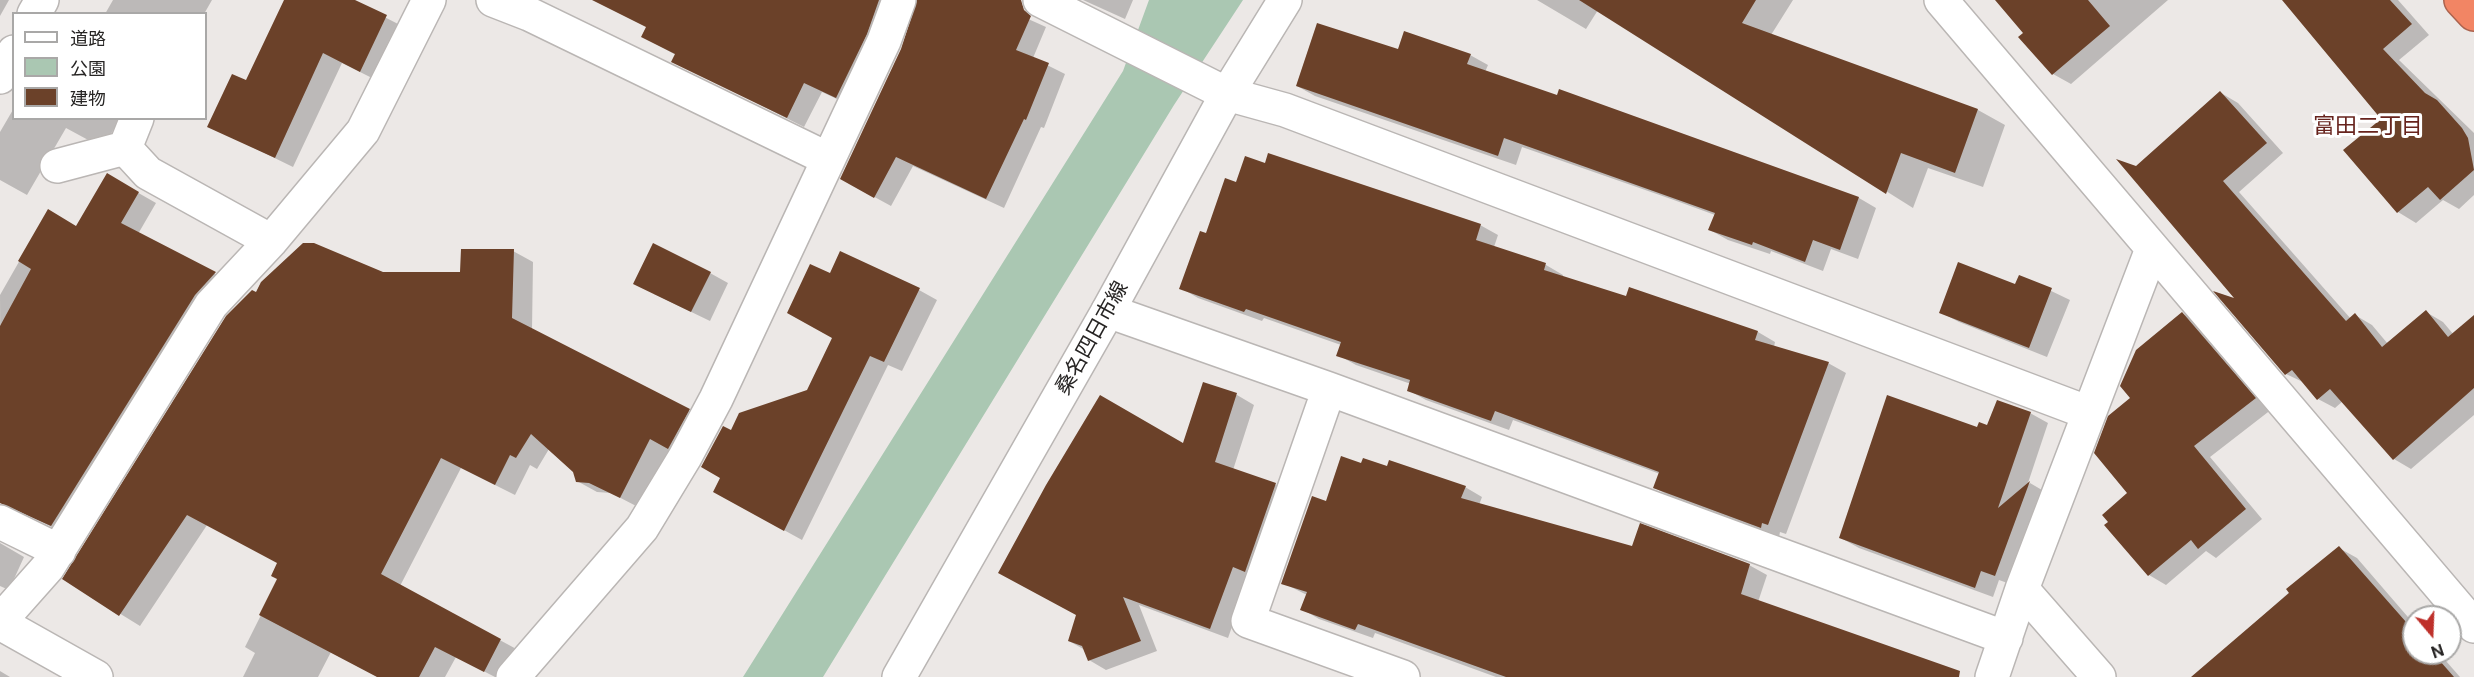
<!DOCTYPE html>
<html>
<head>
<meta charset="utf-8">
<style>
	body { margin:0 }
	#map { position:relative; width:2474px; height:677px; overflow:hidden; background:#ece8e6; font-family:"Public Sans","Noto Sans JP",sans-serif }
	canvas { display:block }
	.legend { position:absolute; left:12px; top:12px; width:195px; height:108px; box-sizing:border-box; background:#fff; border:2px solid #a9a8a7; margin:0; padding:8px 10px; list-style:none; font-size:18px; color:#272524 }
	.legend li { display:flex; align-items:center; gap:12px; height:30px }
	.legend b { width:30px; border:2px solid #a9a8a7 }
	.north { position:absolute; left:2402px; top:605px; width:60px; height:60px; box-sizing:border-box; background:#fff; border:2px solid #a9a8a7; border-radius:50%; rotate:161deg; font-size:16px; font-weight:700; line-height:24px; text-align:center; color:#272524 }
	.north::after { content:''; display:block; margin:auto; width:21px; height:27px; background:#be302a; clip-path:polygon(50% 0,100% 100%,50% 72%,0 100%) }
</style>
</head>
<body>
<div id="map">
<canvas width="2474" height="677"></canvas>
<ul class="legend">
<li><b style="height:8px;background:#fff"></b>道路</li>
<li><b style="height:16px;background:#aac7b2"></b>公園</li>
<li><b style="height:16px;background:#6b4129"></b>建物</li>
</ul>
<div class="north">N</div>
</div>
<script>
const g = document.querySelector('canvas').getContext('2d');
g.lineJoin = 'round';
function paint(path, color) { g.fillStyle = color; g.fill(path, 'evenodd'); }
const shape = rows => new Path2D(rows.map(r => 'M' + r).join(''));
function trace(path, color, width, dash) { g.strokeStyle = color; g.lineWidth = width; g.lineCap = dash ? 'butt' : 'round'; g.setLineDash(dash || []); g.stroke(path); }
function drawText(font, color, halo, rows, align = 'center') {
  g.font = font + ' "Public Sans","Noto Sans JP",sans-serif'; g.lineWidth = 6; g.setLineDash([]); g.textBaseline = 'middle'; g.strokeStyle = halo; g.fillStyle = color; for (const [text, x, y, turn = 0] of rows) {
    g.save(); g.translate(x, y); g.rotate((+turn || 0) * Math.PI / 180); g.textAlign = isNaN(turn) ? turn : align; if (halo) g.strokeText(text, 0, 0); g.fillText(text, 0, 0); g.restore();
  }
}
paint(shape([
	[1149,0,1243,0,1174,105,823,677,743,677,1123,71]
]), '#aac7b2');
paint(shape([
	[0,0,9,0,0,16],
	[113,0,212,0,204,14,105,14],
	[286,0,351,0,404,27,378,81,342,63,293,167,209,126,247,82],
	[593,0,900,0,854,107,822,92,804,127,673,61,676,55,643,37,647,27],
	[919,0,986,0,1046,27,1033,58,1065,74,1044,128,1041,127,1004,208,913,166,891,206,858,188],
	[1083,0,1133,0,1125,19],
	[1537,0,1793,0,1771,35,1978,110,2005,125,1983,187,1928,168,1913,208,1598,10,1586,29],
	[1997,0,2168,0,2071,84,2053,74,2025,33],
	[2299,0,2398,0,2429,35,2399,60,2474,133,2474,195,2459,209,2443,200,2416,223,2398,212,2346,151,2383,119],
	[1399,50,1470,55,1488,65,1485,72,1558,97,1559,91,1859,198,1876,208,1858,259,1831,249,1823,271,1771,251,1770,254,1728,240,1710,230,1715,215,1671,199,1522,147,1516,165,1315,96,1297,86],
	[2221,93,2238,103,2283,153,2239,192,2351,319,2355,315,2372,325,2388,344,2426,312,2443,322,2454,335,2474,317,2474,415,2411,469,2394,459,2343,401,2335,408,2318,399,2305,383,2286,374,2218,294,2239,301,2137,168],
	[14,108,14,118,120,118,103,148,66,128,27,195,0,180,0,132],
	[107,175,156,203,138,234,233,283,69,535,1,503,0,295,48,211,76,227],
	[1237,184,1480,225,1498,235,1494,247,1546,265,1563,275,1563,277,1627,298,1758,332,1775,342,1774,347,1828,363,1846,373,1786,534,1780,532,1779,537,1673,498,1655,488,1660,474,1603,453,1513,420,1509,430,1426,400,1408,390,1411,384,1356,365,1338,355,1341,345,1264,318,1262,321,1198,298,1181,288],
	[513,251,533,262,532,330,709,421,688,459,670,449,640,508,611,493,597,492,577,481,574,471,549,449,537,469,530,465,515,495,461,468,400,586,520,651,506,677,495,677,456,657,445,677,378,677,331,652,318,677,243,677,255,653,245,647,279,579,279,563,207,525,140,626,64,579,257,294,383,274,461,274],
	[710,273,728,283,710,321,654,294],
	[830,275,919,290,937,300,902,371,888,365,802,540,733,502,722,478,732,432,808,391,834,338],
	[2020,276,2070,300,2047,357,1959,322,1940,312,2015,286],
	[2182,313,2199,323,2272,409,2210,457,2262,519,2216,558,2206,551,2166,585,2149,575,2129,493,2132,398],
	[1204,384,1237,395,1254,405,1233,470,1276,485,1293,495,1250,576,1228,638,1139,605,1157,651,1106,670,1089,660,1085,650,1069,641,1184,446],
	[2030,413,2048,423,2027,486,2030,483,2047,493,2013,585,1999,580,1993,597,1859,548,1841,538,1977,429],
	[1362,465,1465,487,1482,497,1479,505,1633,548,1749,565,1767,575,1758,602,1949,677,1496,677,1375,633,1373,638,1319,619,1302,609,1307,595,1283,583,1327,503],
	[0,543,24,557,9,590,0,586],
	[2339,548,2357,558,2414,624,2414,653,2439,653,2460,677,2194,677],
	[0,671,10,677,0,677]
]), '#0003');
paint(shape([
	[284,0,355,0,387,15,360,72,323,53,275,158,207,127,232,74,246,80],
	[592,0,879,0,867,34,836,98,804,83,787,118,671,62,675,54,641,37,646,27],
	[917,0,1021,0,1024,10,1031,16,1016,50,1049,63,1026,120,1024,119,986,199,896,157,874,198,840,179,901,49],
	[1579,0,1756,0,1742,23,1978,109,1955,173,1901,153,1886,194],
	[1995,0,2088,0,2110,26,2052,75,2018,37,2023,33],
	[2282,0,2390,0,2412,24,2383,49,2425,93,2437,100,2462,128,2468,138,2474,170,2440,200,2428,187,2397,213,2343,150,2381,119],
	[1317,23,1398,49,1404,31,1471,54,1467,64,1557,95,1559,89,1859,197,1840,250,1813,240,1805,262,1753,242,1752,245,1708,230,1715,213,1504,138,1498,156,1296,86],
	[2220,91,2267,143,2223,181,2346,321,2355,313,2382,347,2426,310,2448,337,2474,315,2474,388,2393,460,2330,389,2317,400,2292,370,2285,375,2213,291,2234,298,2116,159,2136,166],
	[1268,153,1481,224,1476,240,1546,263,1544,270,1626,296,1629,287,1758,331,1755,340,1829,362,1768,525,1762,523,1761,528,1653,488,1659,472,1549,431,1495,411,1491,421,1407,391,1410,380,1336,356,1341,342,1246,309,1244,312,1179,289,1200,231,1206,233,1225,178,1236,182,1245,156,1265,163],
	[107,173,139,192,121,223,216,272,195,295,51,526,0,503,0,326,31,269,18,261,48,209,76,226],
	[303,243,314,243,383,272,460,272,461,249,514,249,512,318,690,409,668,449,650,439,620,498,589,483,576,482,573,472,531,434,516,458,510,455,495,485,441,458,381,574,501,639,484,672,435,647,419,677,377,677,259,615,277,579,271,576,277,563,187,515,119,616,62,579,226,316,252,290,256,292,261,282],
	[653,243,711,272,691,312,633,284],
	[840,251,920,288,884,362,870,356,784,531,713,492,720,478,701,467,723,426,731,430,739,413,807,390,832,338,787,313,810,264,830,273],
	[1958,262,2015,284,2019,275,2052,288,2029,348,1939,313],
	[2182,312,2256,398,2194,446,2246,509,2198,549,2191,540,2148,576,2104,525,2108,522,2102,515,2127,493,2094,453,2108,416,2130,398,2120,386,2136,350],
	[1203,382,1237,393,1215,462,1276,483,1245,572,1233,567,1210,629,1123,597,1141,641,1088,661,1082,646,1068,641,1076,615,998,573,1046,485,1100,395,1183,443],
	[1887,395,1977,427,1979,422,1987,425,1997,400,2031,412,1998,508,2030,481,1995,576,1981,571,1975,588,1839,538],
	[1341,456,1361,463,1363,458,1387,466,1389,460,1466,486,1461,498,1632,546,1640,523,1750,564,1741,594,1960,671,1959,677,1506,677,1358,624,1355,630,1300,610,1307,592,1281,584,1312,496,1326,501],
	[2339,546,2414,631,2414,653,2433,653,2454,677,2191,677,2289,593,2286,589]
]), '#6b4129');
const street = shape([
	[493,0,529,14,828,159],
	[1040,0,1227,94,1285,110,2089,413],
	[1941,0,2474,626],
	[34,14,42,0],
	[0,77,14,52],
	[137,118,125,148,148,173,271,241],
	[57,166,125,148],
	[1108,311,1329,389,2006,638],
	[1329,389,1248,621,1403,677],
	[0,522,59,551],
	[2022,589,2099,677],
	[0,621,48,567,211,305,271,241,363,131,429,0],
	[0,623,96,677],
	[513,677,642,528,685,457,716,399,884,41,899,0],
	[1992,677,2022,589,2152,249]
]);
const secondary = shape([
	[899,677,1108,311,1227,94,1285,0]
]);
const highway = shape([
	[2461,0,2474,14]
]);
trace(street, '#bab6b4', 36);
trace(secondary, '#bab6b4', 36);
trace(highway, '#ab634e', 36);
trace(street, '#fff', 33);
trace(secondary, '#fff', 33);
trace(highway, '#f28564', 33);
drawText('21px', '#272524', '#fff', [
	["桑名四日市線",1092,338,-61]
]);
drawText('22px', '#67231d', '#fff', [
	["富田二丁目",2368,126]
]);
</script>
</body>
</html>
